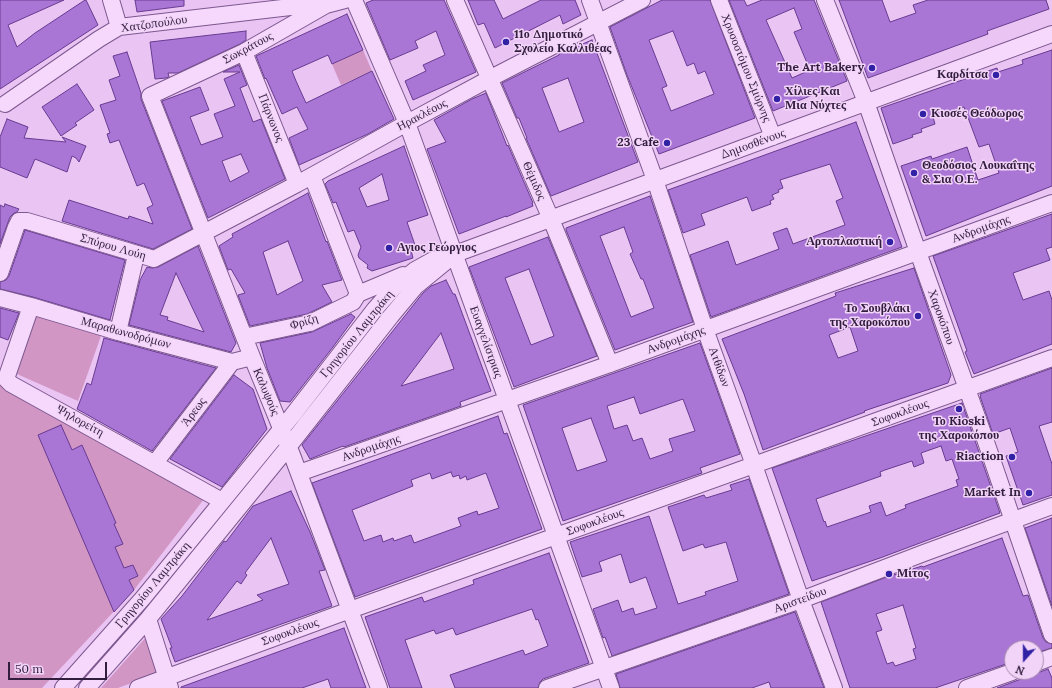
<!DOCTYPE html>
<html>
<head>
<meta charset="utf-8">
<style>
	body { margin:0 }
	#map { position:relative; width:1052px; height:688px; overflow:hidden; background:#eac4f3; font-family:Lora,serif }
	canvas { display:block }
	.north { position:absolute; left:1004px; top:640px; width:40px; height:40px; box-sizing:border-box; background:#f3d4f9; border:1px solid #a58bae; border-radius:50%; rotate:201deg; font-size:11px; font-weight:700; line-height:16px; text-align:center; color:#311d3e }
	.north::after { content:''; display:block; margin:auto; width:14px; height:18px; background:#3021a5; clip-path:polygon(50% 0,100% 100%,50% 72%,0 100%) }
	.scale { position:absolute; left:8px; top:662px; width:99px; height:18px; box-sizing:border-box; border:2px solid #311d3e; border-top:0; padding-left:5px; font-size:12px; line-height:14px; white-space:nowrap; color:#311d3e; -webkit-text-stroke:3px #f3d4f9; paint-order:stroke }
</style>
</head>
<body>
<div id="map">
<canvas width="1052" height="688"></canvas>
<div class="north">N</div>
<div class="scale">50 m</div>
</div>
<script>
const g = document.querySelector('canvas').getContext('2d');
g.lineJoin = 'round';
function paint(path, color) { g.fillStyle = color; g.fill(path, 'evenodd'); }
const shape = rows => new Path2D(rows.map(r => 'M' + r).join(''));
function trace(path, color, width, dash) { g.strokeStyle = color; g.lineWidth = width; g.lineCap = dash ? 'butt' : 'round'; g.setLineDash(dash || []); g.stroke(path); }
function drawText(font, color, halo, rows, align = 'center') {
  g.font = font + ' Lora,serif'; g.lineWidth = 3; g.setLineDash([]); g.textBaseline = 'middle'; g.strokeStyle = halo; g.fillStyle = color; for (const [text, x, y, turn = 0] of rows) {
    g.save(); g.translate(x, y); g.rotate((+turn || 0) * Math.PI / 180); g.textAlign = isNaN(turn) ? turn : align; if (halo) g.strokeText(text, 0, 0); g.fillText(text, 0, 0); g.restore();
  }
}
paint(shape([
	[363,50,372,71,341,85,332,64],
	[38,312,102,333,78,401,17,374],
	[0,381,204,499,134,590,42,688,0,688],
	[147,636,161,672,118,688,101,688]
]), '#d296c4');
const building = shape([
	[0,0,64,0,8,25,17,47,35,33,85,0,86,0,98,25,0,89,0,0],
	[135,0,184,0,184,6,137,12,135,0],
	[373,0,444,0,476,72,413,100,405,81,426,71,423,65,445,55,436,31,415,41,418,48,390,60,366,3,373,0],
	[468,0,494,0,503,19,541,0,575,0,581,15,563,24,560,15,495,48,484,23,478,25,468,0],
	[662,0,710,0,755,118,659,154,627,75,610,27,662,0],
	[673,31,687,66,694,63,698,74,705,71,714,94,671,111,662,88,667,86,649,40,673,31],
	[729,0,744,0,747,6,762,0,814,0,847,81,773,111,729,0],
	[794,8,802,29,794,32,810,70,792,78,766,20,794,8],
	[839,0,882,0,890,22,916,13,913,5,928,0,1046,0,1049,9,987,31,988,34,868,78,839,0],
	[347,14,363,50,332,64,328,55,292,71,296,81,306,103,372,71,394,119,368,134,299,165,289,138,308,129,297,107,282,114,266,78,265,79,256,56,347,14],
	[246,31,246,40,240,44,178,73,168,73,169,77,166,78,155,79,150,42,246,31],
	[592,40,638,162,551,196,526,138,527,138,519,118,517,118,502,83,559,55,559,54,592,40],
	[568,78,584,122,559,132,542,88,568,78],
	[1052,50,1052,186,926,236,901,166,931,156,932,159,967,147,978,180,999,173,989,144,979,147,964,107,933,117,935,124,921,129,922,132,912,135,913,137,893,144,881,108,997,68,998,72,1023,64,1022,60,1052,50],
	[127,52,141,93,141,99,192,229,153,249,62,221,69,200,128,219,129,216,153,224,147,208,153,205,144,183,137,186,119,140,110,143,107,134,110,133,100,105,116,100,109,80,120,76,113,56,127,52],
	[239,65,247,85,240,88,253,122,261,119,285,179,208,218,162,101,200,87,209,110,190,117,201,145,223,137,214,114,235,106,224,79,240,72,223,72,239,65],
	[241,154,249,172,230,182,222,161,241,154],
	[77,84,94,110,75,123,77,125,61,136,42,107,77,84],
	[486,93,507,146,508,145,533,203,532,203,533,206,506,217,506,216,459,234,427,149,446,142,434,120,472,99,486,93],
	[7,119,28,127,24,138,66,142,62,137,86,146,79,162,76,158,72,156,67,172,35,159,27,178,0,167,0,137,7,119],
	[856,122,902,247,711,317,690,255,728,241,736,265,779,249,773,233,787,228,793,244,845,225,836,201,843,198,830,164,780,180,783,188,778,190,779,192,772,195,774,199,770,201,771,204,752,211,747,197,701,214,705,225,683,233,668,190,856,122],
	[404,146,428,215,407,222,416,248,411,250,413,258,372,271,367,268,368,265,359,258,358,255,361,247,354,230,348,232,336,202,333,203,325,184,328,181,404,146],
	[382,174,389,200,367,207,359,188,382,174],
	[308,193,326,242,327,241,342,280,322,285,332,302,307,314,250,326,238,295,245,293,231,269,228,270,219,246,233,237,232,234,308,193],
	[288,241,303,281,277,295,263,252,288,241],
	[650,196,693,322,615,350,566,230,566,228,650,196],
	[624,227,633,252,630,254,641,279,643,279,654,308,631,317,600,236,624,227],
	[5,204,19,209,17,212,14,213,10,217,0,244,0,205,4,207,5,204],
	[1052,214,1052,247,1046,249,1050,260,1013,273,1023,300,1049,291,1052,300,1052,344,974,374,965,352,967,351,933,256,1052,214],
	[25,230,125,260,110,320,33,297,0,289,0,282,6,280,9,276,25,230],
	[548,237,597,356,514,387,469,267,548,237],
	[529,269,554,336,531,345,505,278,529,269],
	[198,246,236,343,231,352,129,325,140,280,147,267,152,268,158,267,198,246],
	[176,273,192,307,204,332,167,320,168,317,160,315,176,273],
	[914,268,951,375,948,383,864,411,865,412,763,450,744,394,722,339,836,296,835,293,914,268],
	[850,327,858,351,838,358,829,335,850,327],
	[446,280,453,294,455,294,491,391,460,402,461,406,344,447,343,446,310,459,302,445,423,293,431,286,446,280],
	[441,333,454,369,401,386,441,333],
	[0,308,19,313,8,340,0,337,0,308],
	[351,314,355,317,333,347,290,402,280,401,267,368,260,343,312,332,351,314],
	[104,338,216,368,152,451,77,409,87,383,91,385,104,338],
	[700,343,740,454,700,468,702,473,563,521,523,405,700,343],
	[634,397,640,414,683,399,695,431,669,439,673,451,650,459,642,438,633,441,627,425,614,429,607,406,634,397],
	[591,418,607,461,577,471,562,428,591,418],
	[1052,368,1052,422,1039,426,1052,464,1052,495,1023,505,1006,456,1018,452,1010,428,993,434,980,396,981,396,980,394,1052,368],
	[234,375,253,389,267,429,222,487,170,459,234,375],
	[962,403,1000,513,880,558,812,581,772,468,962,403],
	[941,446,946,461,952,459,959,479,956,480,958,486,905,505,906,508,886,516,881,502,869,506,871,512,827,527,825,521,824,522,816,499,881,476,880,472,885,470,912,461,914,467,924,463,921,453,941,446],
	[498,416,504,434,507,433,542,529,355,597,312,483,498,416],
	[451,472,453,477,459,475,460,479,466,476,467,480,486,473,499,508,478,515,477,511,458,518,461,526,414,543,411,535,394,541,393,538,383,542,381,535,364,541,352,510,413,486,411,480,430,473,432,479,451,472],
	[61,425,72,450,82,445,116,523,114,524,123,544,115,547,124,568,133,565,138,576,129,580,134,590,114,612,38,435,61,425],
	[749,479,789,594,612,656,605,637,603,638,593,609,618,600,622,612,633,608,635,615,657,608,646,577,630,583,621,554,599,562,602,571,582,577,570,542,649,516,678,604,706,595,705,592,738,581,726,542,705,548,703,544,683,551,668,507,704,495,706,498,732,490,730,485,749,479],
	[291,491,310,532,325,570,319,571,332,606,175,662,170,648,172,648,161,619,182,596,224,541,226,542,253,506,291,491],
	[271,538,289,584,257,595,263,600,207,620,237,581,241,584,247,575,245,573,271,538],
	[1052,518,1052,606,1025,528,1052,518],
	[1002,538,1023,596,1028,595,1043,638,1046,642,1052,644,1052,648,1036,653,1036,648,1012,648,1012,662,935,688,850,688,821,602,884,578,922,566,923,567,1002,538],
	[903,605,916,648,913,649,916,659,895,666,893,662,887,664,876,632,882,630,876,614,903,605],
	[549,553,589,663,543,679,540,682,538,688,455,688,450,675,523,650,525,655,548,646,538,619,536,620,532,609,456,635,453,628,436,634,434,630,405,640,422,688,390,688,365,617,422,597,424,602,474,584,473,580,549,553],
	[795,612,824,688,771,688,769,682,752,688,620,688,616,674,795,612],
	[344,628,366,688,331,688,328,679,302,688,181,688,181,687,344,628],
	[1048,669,1052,678,1052,688,997,688,1048,669]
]);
paint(building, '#a976d5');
trace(building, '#683b91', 1);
const minor = shape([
	[111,0,119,27],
	[345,0,326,5,244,52,150,96,252,357,292,455,379,688],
	[354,0,407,123,611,688],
	[455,0,551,219,610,364],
	[590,0,655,180,705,329,754,465,801,600,834,688],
	[719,0,773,137],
	[825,0,866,102,918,252,985,439,1052,635],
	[244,52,297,184],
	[5,104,99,39,119,27,299,6,323,5],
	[312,176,358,294],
	[0,273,16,227,19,221,27,221,154,259,297,184,407,123,489,79,642,0],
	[358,294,403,275],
	[0,298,31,306,118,332,232,362,252,357],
	[31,306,6,379,11,384,222,501],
	[118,332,136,255],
	[244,337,310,323,353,302,358,294],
	[155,463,232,362],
	[299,473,610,364,1052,203],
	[148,619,170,688],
	[1036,663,1052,657],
	[63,688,143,598,292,416,375,309,397,284,415,270,433,260,455,254,1052,34],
	[87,688,148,619,289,446,391,316,416,286,449,259],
	[138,688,350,610,1052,358],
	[547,688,801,600,924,553,1052,506],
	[967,688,1012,672]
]);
trace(minor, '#7c588f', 18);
trace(minor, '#f6d8fc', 16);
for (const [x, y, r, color] of [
	[506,42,4,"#3021a5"],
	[872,68,4,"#3021a5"],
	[996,75,4,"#3021a5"],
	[777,99,4,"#3021a5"],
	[923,114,4,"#3021a5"],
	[667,143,4,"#3021a5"],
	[914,173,4,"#3021a5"],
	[890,242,4,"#3021a5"],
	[389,248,4,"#3021a5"],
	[918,316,4,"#3021a5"],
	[959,409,4,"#3021a5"],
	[1012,457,4,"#3021a5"],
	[1029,493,4,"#3021a5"],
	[889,574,4,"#3021a5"]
]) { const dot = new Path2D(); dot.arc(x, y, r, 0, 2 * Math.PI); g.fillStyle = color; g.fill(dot); trace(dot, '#f3d4f9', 1.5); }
drawText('12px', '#311d3e', '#f3d4f9', [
	["Χατζοπούλου",154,24,-8],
	["Σωκράτους",248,48,-28],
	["Χρυσοστόμου Σμύρνης",746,68,68],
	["Ηρακλέους",422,115,-28],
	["Πάρνωνος",271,118,68],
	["Δημοσθένους",753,144,-20],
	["Θέμιδος",534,181,66],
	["Ανδρομάχης",981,229,-20],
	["Σπύρου Λούη",113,247,16],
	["Χαροκόπου",941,317,70],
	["Φρίζη",304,322,-17],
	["Μαραθωνοδρόμων",126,333,15],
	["Γρηγορίου Λαμπράκη",357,334,-51],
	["Ανδρομάχης",676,340,-20],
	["Ευαγγελίστριας",486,342,70],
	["Ατθίδων",719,367,70],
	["Καλυψούς",266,392,67],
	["Άρεως",194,412,-53],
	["Σοφοκλέους",900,413,-20],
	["Ψηλορείτη",80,421,29],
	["Ανδρομάχης",371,448,-19],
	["Σοφοκλέους",595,522,-20],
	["Γρηγορίου Λαμπράκη",153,585,-50],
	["Αριστείδου",800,600,-20],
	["Σοφοκλέους",290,632,-20]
]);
drawText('bold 12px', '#311d3e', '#f3d4f9', [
	["11ο Δημοτικό",514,35,"left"],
	["Σχολείο Καλλιθέας",514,49,"left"],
	["The Art Bakery",864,68],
	["Καρδίτσα",988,75],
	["Χίλιες Και",785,92,"left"],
	["Μια Νύχτες",785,106,"left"],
	["Κιοσές Θεόδωρος",931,114,"left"],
	["23 Cafe",659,143],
	["Θεοδόσιος Λουκαΐτης",922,166,"left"],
	["& Σια Ο.Ε.",922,180,"left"],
	["Αρτοπλαστική",882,242],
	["Αγιος Γεώργιος",397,248,"left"],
	["Το Σουβλάκι",910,309],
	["της Χαροκόπου",910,323],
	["Το Kioski",959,422,"center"],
	["της Χαροκόπου",959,436,"center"],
	["Riaction",1004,457],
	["Market In",1021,493],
	["Μίτος",897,574,"left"]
], 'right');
</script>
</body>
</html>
